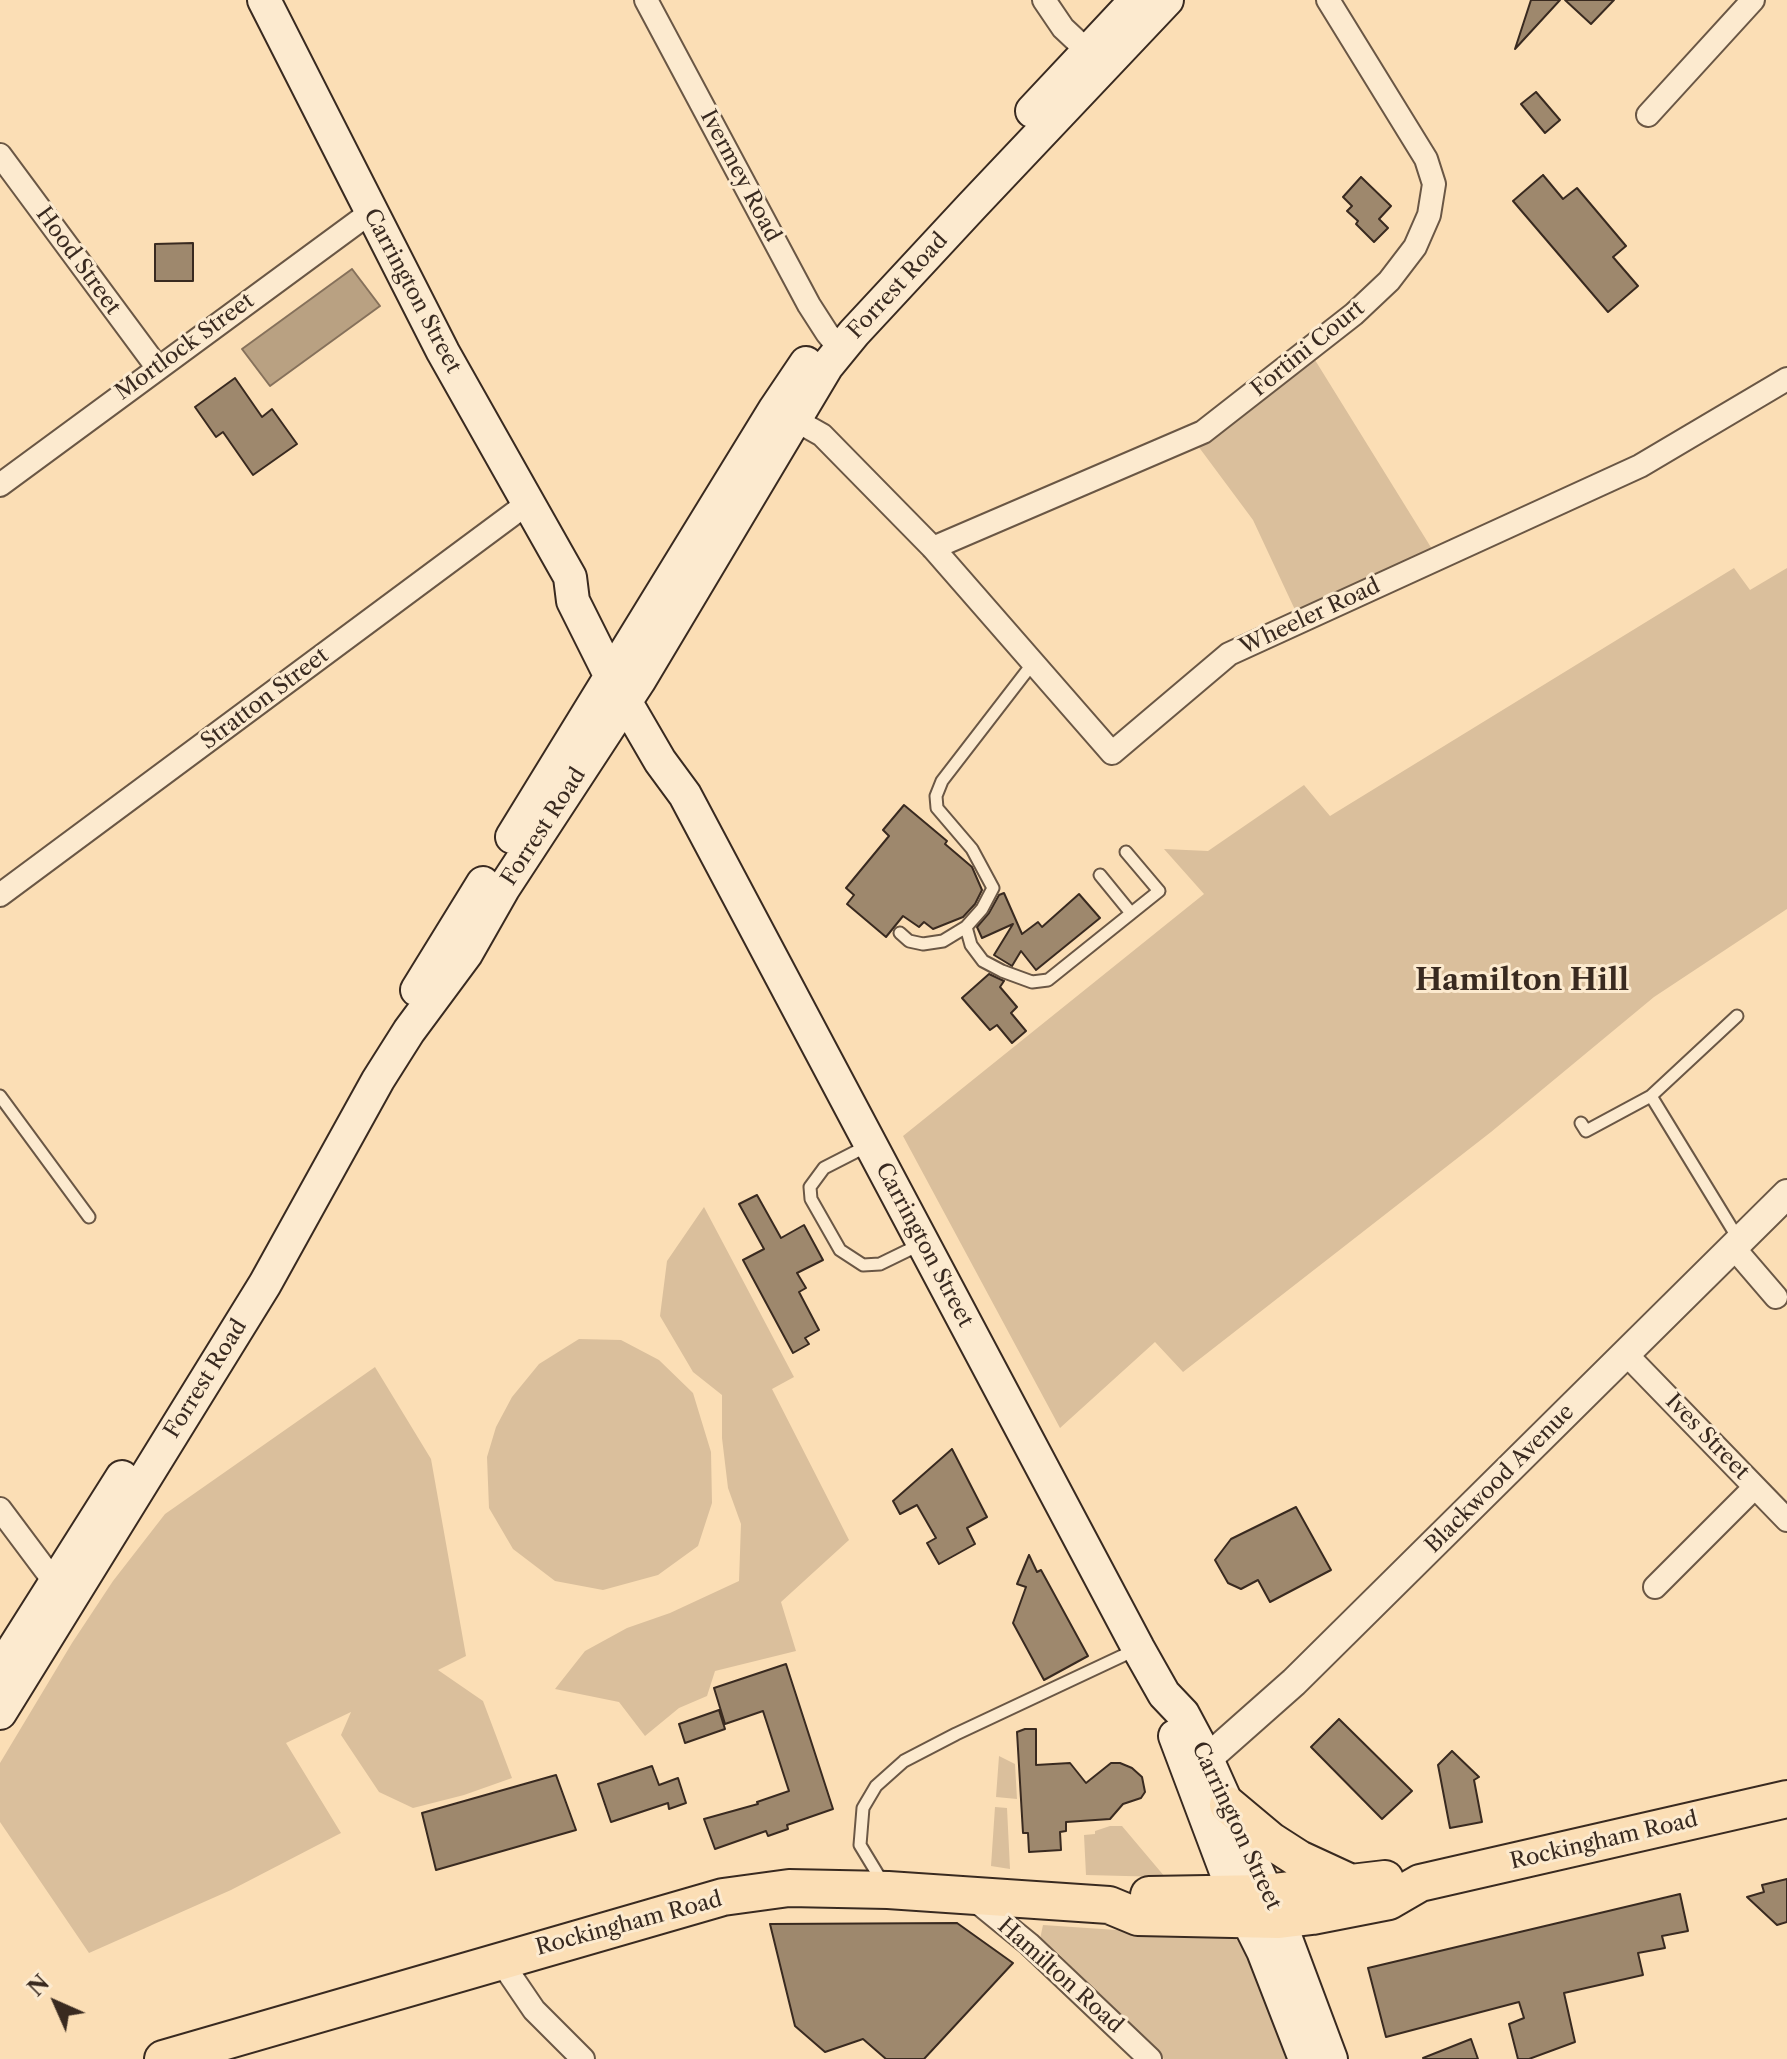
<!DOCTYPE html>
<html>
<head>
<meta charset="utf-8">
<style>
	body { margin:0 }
	#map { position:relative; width:1787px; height:2059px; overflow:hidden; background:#fbdeb5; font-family:"Libre Caslon Text",serif }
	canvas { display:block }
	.north { position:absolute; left:16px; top:1963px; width:80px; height:80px; -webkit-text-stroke:6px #fceacf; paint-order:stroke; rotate:315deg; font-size:22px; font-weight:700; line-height:32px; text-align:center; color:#392a20 }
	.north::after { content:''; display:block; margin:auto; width:28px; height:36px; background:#392a20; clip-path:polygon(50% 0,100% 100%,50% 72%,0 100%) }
</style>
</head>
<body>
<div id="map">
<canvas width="1787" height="2059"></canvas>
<div class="north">N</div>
</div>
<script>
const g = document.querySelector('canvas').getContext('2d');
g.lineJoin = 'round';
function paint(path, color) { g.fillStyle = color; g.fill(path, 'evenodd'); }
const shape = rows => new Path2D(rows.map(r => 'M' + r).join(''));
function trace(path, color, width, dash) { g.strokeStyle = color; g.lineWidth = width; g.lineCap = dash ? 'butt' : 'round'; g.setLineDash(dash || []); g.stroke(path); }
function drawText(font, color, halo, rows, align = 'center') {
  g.font = font + ' "Libre Caslon Text",serif'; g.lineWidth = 6; g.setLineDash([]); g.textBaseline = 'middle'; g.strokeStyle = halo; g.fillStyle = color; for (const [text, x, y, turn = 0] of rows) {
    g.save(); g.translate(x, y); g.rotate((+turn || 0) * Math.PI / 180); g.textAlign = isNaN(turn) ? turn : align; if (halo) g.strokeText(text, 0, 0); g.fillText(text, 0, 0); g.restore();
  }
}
paint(shape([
	[1315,360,1432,549,1296,612,1253,520,1198,446,1231,425],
	[1734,568,1750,590,1787,568,1787,909,1654,997,1491,1132,1183,1372,1155,1342,1060,1428,903,1136,1204,894,1164,849,1208,851,1304,785,1330,816],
	[704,1207,794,1377,772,1389,849,1540,781,1602,796,1651,715,1671,707,1696,679,1708,645,1736,619,1702,555,1689,585,1651,627,1628,670,1613,739,1581,741,1524,728,1488,722,1438,722,1395,693,1372,660,1316,667,1261],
	[579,1339,621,1340,659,1360,693,1393,711,1452,712,1503,698,1546,658,1575,603,1590,555,1581,513,1549,489,1508,487,1457,496,1427,512,1397,539,1364],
	[375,1367,431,1459,466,1656,438,1670,483,1701,512,1778,464,1795,413,1808,379,1792,341,1735,351,1712,286,1743,341,1833,231,1890,89,1953,0,1822,0,1763,72,1643,113,1581,165,1514],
	[999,1756,1015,1764,1017,1799,996,1797],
	[995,1807,1007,1808,1010,1869,991,1866],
	[1110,1826,1122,1826,1165,1877,1086,1875,1084,1835,1095,1834,1095,1831],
	[1043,1925,1234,1938,1248,1947,1293,2059,1164,2059,1058,1953,1040,1939]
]), '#dabf9c');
const water = shape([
	[352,269,380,306,270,386,242,349,352,269]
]);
paint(water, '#b9a182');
trace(water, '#86715b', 2);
const building = shape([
	[1531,0,1560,0,1515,49,1531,0],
	[1565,0,1614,0,1591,24,1565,0],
	[1536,92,1560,120,1545,133,1521,104,1536,92],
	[1543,175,1563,199,1577,188,1626,246,1613,257,1638,286,1608,312,1513,201,1543,175],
	[1361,177,1391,206,1379,219,1388,228,1374,242,1356,224,1358,221,1347,211,1352,206,1343,197,1361,177],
	[193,243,193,281,155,281,155,244,193,243],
	[235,378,262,417,272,409,297,444,253,475,223,432,216,437,195,407,235,378],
	[904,805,947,841,945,844,972,867,982,890,975,904,963,917,933,929,924,922,919,927,903,916,886,937,847,904,854,895,846,888,889,836,883,830,904,805],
	[1004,893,1022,934,1038,922,1042,927,1079,894,1100,918,1036,970,1021,951,1012,966,994,955,1013,924,982,938,977,927,989,913,999,895,1004,893],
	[989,974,1004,981,1000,987,1017,1007,1011,1013,1026,1031,1012,1043,997,1025,990,1030,962,998,989,974],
	[757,1195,781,1238,804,1225,823,1260,797,1273,806,1288,799,1292,819,1330,805,1338,809,1344,793,1353,743,1260,764,1249,739,1204,757,1195],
	[952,1449,987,1517,967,1528,975,1544,939,1564,927,1543,936,1538,917,1505,900,1514,893,1501,952,1449],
	[1296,1507,1331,1570,1270,1602,1258,1580,1241,1589,1228,1583,1215,1560,1231,1539,1296,1507],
	[1029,1555,1037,1572,1041,1570,1088,1656,1044,1680,1013,1623,1026,1587,1017,1584,1029,1555],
	[786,1664,833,1809,787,1825,788,1829,768,1836,766,1831,715,1849,704,1819,758,1804,757,1802,789,1791,763,1711,725,1724,714,1688,786,1664],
	[719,1710,725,1729,685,1743,679,1724,719,1710],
	[1339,1719,1412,1791,1382,1819,1311,1747,1339,1719],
	[1025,1729,1036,1729,1036,1765,1070,1763,1086,1783,1111,1763,1120,1763,1132,1768,1142,1777,1145,1792,1141,1798,1123,1804,1110,1819,1066,1822,1066,1831,1060,1832,1061,1850,1029,1852,1028,1833,1023,1833,1017,1732,1025,1729],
	[1452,1751,1479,1777,1474,1780,1482,1822,1450,1828,1438,1765,1452,1751],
	[652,1766,659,1785,678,1778,686,1803,669,1809,668,1803,611,1822,598,1784,652,1766],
	[556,1775,576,1830,436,1870,422,1813,556,1775],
	[1787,1879,1787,1922,1777,1925,1747,1897,1764,1892,1762,1885,1787,1879],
	[1680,1894,1688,1931,1662,1936,1665,1948,1638,1953,1643,1975,1564,1993,1575,2042,1529,2059,1518,2059,1509,2024,1524,2018,1519,2002,1386,2037,1368,1968,1680,1894],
	[957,1923,1013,1963,924,2059,886,2059,863,2039,825,2052,795,2026,770,1924,957,1923],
	[1471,2039,1478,2059,1424,2059,1423,2058,1471,2039]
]);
paint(building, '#9e886d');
trace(building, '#392a20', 2);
const service = shape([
	[1033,663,942,781,936,796,937,808,972,849,993,888,982,909,966,927,971,945,983,961,1002,971,1032,982,1048,980,1159,891,1126,852],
	[1100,875,1131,913],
	[900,933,909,941,923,944,943,941,966,927],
	[0,1096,89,1217],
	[1651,1096,1739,1240],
	[1581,1123,1586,1131,1651,1096,1737,1016],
	[867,1146,824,1168,810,1187,811,1199,840,1250,863,1265,880,1264,919,1245],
	[883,1883,860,1845,863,1808,876,1786,904,1761,956,1734,1137,1649]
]);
const minor = shape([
	[646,0,809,305,827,333,840,349],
	[1044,0,1063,28,1096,59],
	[1648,115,1753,0],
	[0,155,157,367],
	[783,413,822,435,933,548,1112,753,1229,654,1640,466,1787,379],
	[0,485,371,212],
	[933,548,1203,432,1354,314,1389,281,1415,247,1429,215,1434,184,1426,159,1328,0],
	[0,895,528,503],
	[1733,1247,1776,1297],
	[1626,1354,1787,1520],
	[0,1509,62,1592],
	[1655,1587,1755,1487],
	[970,1896,1029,1944,1150,2059],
	[500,1960,534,2010,583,2059]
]);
const tertiary = shape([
	[1207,1759,1294,1682,1787,1194]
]);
const secondary = shape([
	[264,0,443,352,570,577,573,601,610,675,660,761,685,795,1138,1648,1164,1694,1183,1714,1207,1759,1279,1920,1331,2059],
	[1032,111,1136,0],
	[512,837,775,409,806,363],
	[417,990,483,883],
	[0,1670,122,1477],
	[0,1713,265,1284,378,1080,409,1031,466,954,503,889,639,681,827,366,854,333,972,206,1167,0],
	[1175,1736,1234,1893,1263,1951,1305,2059]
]);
const primary = shape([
	[1228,1805,1271,1841,1299,1859,1351,1883],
	[1149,1895,1266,1893,1385,1879],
	[163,2059,723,1897,789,1888,888,1890,1109,1905,1138,1917,1279,1920,1312,1916,1389,1901,1420,1883,1787,1799]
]);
trace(service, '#6a5745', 15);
trace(minor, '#6a5745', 26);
trace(tertiary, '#6a5745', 32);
trace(secondary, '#392a20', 36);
trace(primary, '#392a20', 40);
trace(service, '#fceacf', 11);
trace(minor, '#fceacf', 22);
trace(tertiary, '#fceacf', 28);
trace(secondary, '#fceacf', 32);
trace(primary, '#fbdeb5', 36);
drawText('22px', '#392a20', '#fceacf', [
	["Ivermey Road",740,176,62],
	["Hood Street",78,261,54],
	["Forrest Road",898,286,-47],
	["Carrington Street",412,291,62],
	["Mortlock Street",185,347,-36],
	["Fortini Court",1308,349,-39],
	["Wheeler Road",1310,617,-25],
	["Stratton Street",265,699,-37],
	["Forrest Road",544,827,-57],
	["Carrington Street",924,1245,62],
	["Forrest Road",206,1379,-58],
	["Ives Street",1707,1437,46],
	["Blackwood Avenue",1500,1479,-45],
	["Carrington Street",1236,1826,65],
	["Rockingham Road",1604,1841,-13],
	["Rockingham Road",629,1924,-15],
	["Hamilton Road",1060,1976,42]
]);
drawText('bold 30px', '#392a20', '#fceacf', [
	["Hamilton Hill",1522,981]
]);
</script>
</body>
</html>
